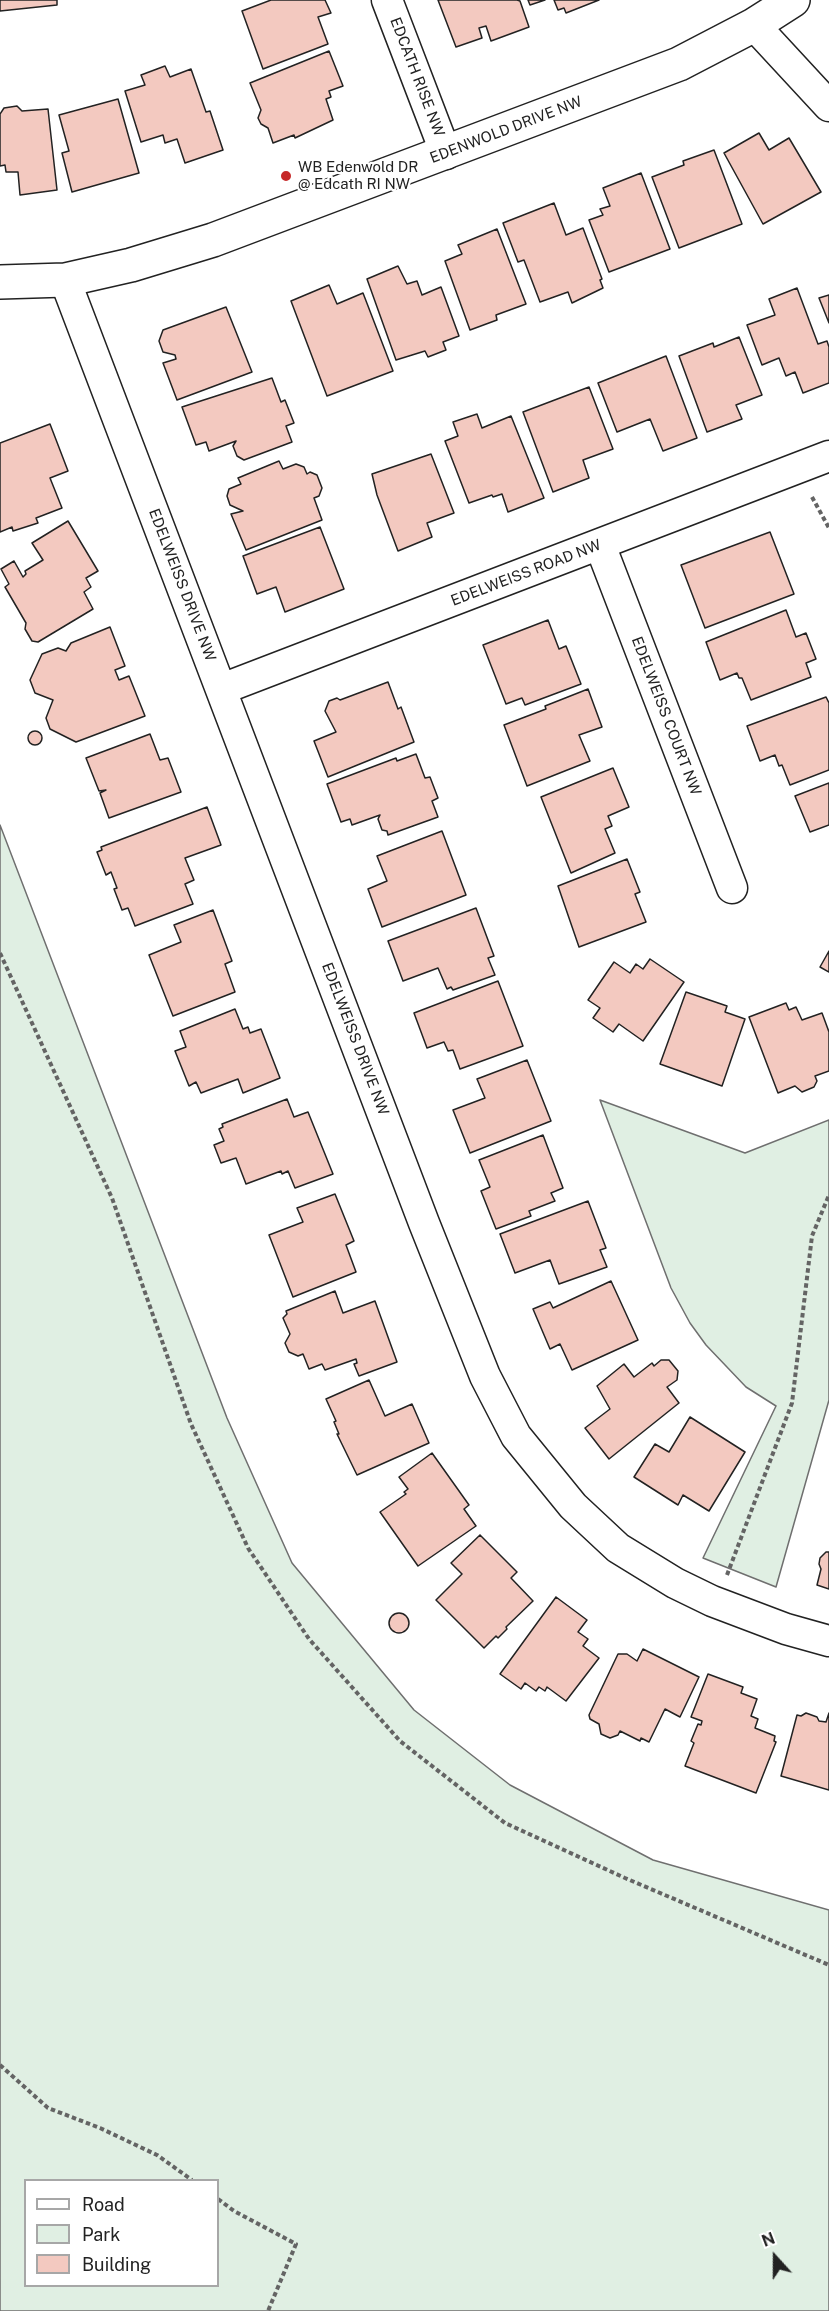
<!DOCTYPE html>
<html>
<head>
<meta charset="utf-8">
<style>
	body { margin:0 }
	#map { position:relative; width:829px; height:2311px; overflow:hidden; background:#fff; font-family:"Public Sans",sans-serif }
	canvas { display:block }
	.legend { position:absolute; left:24px; top:2179px; width:195px; height:108px; box-sizing:border-box; background:#fff; border:2px solid #a7a7a7; margin:0; padding:8px 10px; list-style:none; font-size:18px; color:#222 }
	.legend li { display:flex; align-items:center; gap:12px; height:30px }
	.legend b { width:30px; border:2px solid #a7a7a7 }
	.north { position:absolute; left:745px; top:2227px; width:60px; height:60px; -webkit-text-stroke:4px #fff; paint-order:stroke; rotate:339deg; font-size:16px; font-weight:700; line-height:24px; text-align:center; color:#222 }
	.north::after { content:''; display:block; margin:auto; width:21px; height:27px; background:#222; clip-path:polygon(50% 0,100% 100%,50% 72%,0 100%) }
</style>
</head>
<body>
<div id="map">
<canvas width="829" height="2311"></canvas>
<ul class="legend">
<li><b style="height:8px;background:#fff"></b>Road</li>
<li><b style="height:16px;background:#e0efe3"></b>Park</li>
<li><b style="height:16px;background:#f3c9c0"></b>Building</li>
</ul>
<div class="north">N</div>
</div>
<script>
const g = document.querySelector('canvas').getContext('2d');
g.lineJoin = 'round';
function paint(path, color) { g.fillStyle = color; g.fill(path, 'evenodd'); }
const shape = rows => new Path2D(rows.map(r => 'M' + r).join(''));
function trace(path, color, width, dash) { g.strokeStyle = color; g.lineWidth = width; g.lineCap = dash ? 'butt' : 'round'; g.setLineDash(dash || []); g.stroke(path); }
function drawText(font, color, halo, rows, align = 'center') {
  g.font = font + ' "Public Sans",sans-serif'; g.lineWidth = 4.5; g.setLineDash([]); g.textBaseline = 'middle'; g.strokeStyle = halo; g.fillStyle = color; for (const [text, x, y, turn = 0] of rows) {
    g.save(); g.translate(x, y); g.rotate((+turn || 0) * Math.PI / 180); g.textAlign = isNaN(turn) ? turn : align; if (halo) g.strokeText(text, 0, 0); g.fillText(text, 0, 0); g.restore();
  }
}
const green = shape([
	[0,825,227,1418,292,1563,414,1710,510,1785,653,1860,829,1910,829,2311,0,2311,0,825],
	[218,2180,218,2286,26,2286,26,2180,218,2180],
	[600,1100,745,1153,829,1120,829,1400,776,1587,703,1558,776,1406,746,1387,706,1345,690,1323,671,1288,600,1100]
]);
paint(green, '#e0efe3');
trace(green, '#6f6f6f', 1.5);
const building = shape([
	[0,0,57,0,57,5,0,11,0,0],
	[271,0,325,0,331,13,318,17,328,44,263,69,242,11,271,0],
	[438,0,517,0,520,1,529,27,491,41,486,26,479,28,482,38,456,47,438,0],
	[528,0,545,0,530,5,528,0],
	[554,0,599,0,566,13,564,8,558,10,554,0],
	[329,51,343,86,329,91,331,97,326,99,333,120,295,138,294,135,273,143,268,128,261,124,258,118,261,110,250,83,329,51],
	[165,66,170,77,191,69,206,112,210,111,223,150,185,163,177,139,165,143,163,135,141,142,125,91,145,85,141,75,165,66],
	[118,99,139,173,72,192,62,153,69,151,59,115,118,99],
	[17,106,22,111,48,109,57,190,20,195,18,172,6,172,5,165,0,166,0,114,4,108,17,106],
	[759,133,769,150,789,138,821,192,763,224,724,153,759,133],
	[714,150,742,224,679,248,652,177,684,165,683,161,714,150],
	[641,173,670,249,609,272,589,220,603,215,600,209,610,206,603,188,641,173],
	[554,203,566,235,583,228,602,279,600,280,603,288,572,303,568,292,540,302,524,260,518,262,503,223,554,203],
	[497,229,526,304,496,315,497,320,470,330,445,261,462,254,458,245,497,229],
	[398,266,407,284,417,281,422,295,441,287,459,336,443,342,446,350,428,357,425,351,396,360,367,279,398,266],
	[329,285,337,304,363,293,393,371,327,396,291,301,329,285],
	[797,288,818,344,827,341,829,347,829,383,803,393,795,372,786,376,779,358,762,365,747,325,775,315,769,299,797,288],
	[829,295,829,323,819,298,829,295],
	[226,307,252,372,177,400,163,363,176,359,175,355,163,352,159,341,163,330,226,307],
	[739,337,762,395,736,405,742,419,707,432,679,356,713,343,714,347,739,337],
	[666,356,697,438,663,451,650,419,617,432,598,383,666,356],
	[272,378,281,402,285,400,294,423,286,426,292,442,244,460,237,456,233,446,236,441,209,451,206,442,196,445,182,407,272,378],
	[589,387,613,449,583,460,589,478,553,492,523,412,589,387],
	[477,414,482,428,511,416,544,498,508,512,502,494,493,497,492,495,469,503,445,441,458,436,453,422,477,414],
	[50,424,68,471,50,478,62,508,36,518,38,523,13,531,12,527,0,532,0,443,50,424],
	[431,454,454,513,427,523,432,537,398,551,377,495,372,474,431,454],
	[279,461,283,469,296,464,304,467,307,474,310,472,317,475,322,488,319,496,314,498,322,520,246,550,231,514,243,511,230,505,227,496,229,489,241,484,238,478,279,461],
	[68,521,98,571,86,578,91,587,84,592,93,609,38,642,32,641,25,629,26,623,5,587,9,584,1,569,14,561,23,577,26,574,25,571,43,560,32,543,68,521],
	[320,527,344,589,285,612,276,587,257,594,243,556,320,527],
	[770,532,794,594,705,628,681,565,770,532],
	[786,610,796,637,806,633,816,659,806,663,811,677,751,700,742,678,739,678,737,673,720,680,706,642,786,610],
	[548,620,559,649,566,646,581,684,525,705,522,698,506,704,483,645,548,620],
	[110,627,125,666,115,670,119,680,129,676,145,716,76,742,50,729,46,718,53,700,35,693,30,680,42,654,58,648,66,651,71,643,110,627],
	[388,682,398,709,401,707,414,742,328,777,314,741,336,732,325,711,329,701,337,698,340,700,388,682],
	[588,689,602,727,579,735,590,761,527,786,504,725,546,709,545,706,588,689],
	[826,697,829,703,829,770,790,785,782,765,779,766,775,755,760,761,747,726,826,697],
	'28 738a7 7 0 1 1 14 0a7 7 0 1 1-14 0Z',
	[150,734,160,760,168,758,181,792,109,818,100,793,106,790,99,791,86,758,150,734],
	[416,754,425,778,430,777,438,798,432,801,438,817,388,835,387,831,382,830,378,819,380,815,352,825,350,819,341,822,327,784,396,758,397,761,416,754],
	[613,768,629,807,608,816,612,826,605,829,615,853,571,873,541,797,613,768],
	[829,783,829,825,810,832,795,796,829,783],
	[207,807,221,845,185,858,194,880,185,884,193,904,135,926,128,908,122,910,114,889,117,888,111,872,106,875,97,852,102,850,101,847,207,807],
	[442,831,466,895,382,927,368,889,387,881,377,856,442,831],
	[627,859,640,892,635,894,646,922,579,947,558,886,627,859],
	[476,908,494,956,488,958,495,975,453,990,451,987,447,989,438,968,403,981,388,941,476,908],
	[213,910,232,961,225,964,235,992,173,1016,149,955,181,942,174,925,213,910],
	[829,951,829,972,820,967,829,951],
	[650,959,684,982,643,1041,619,1024,613,1032,593,1018,600,1008,588,1000,614,962,630,973,636,964,643,969,650,959],
	[498,981,523,1046,460,1069,453,1050,448,1051,444,1042,427,1048,414,1013,498,981],
	[686,992,727,1006,725,1012,745,1019,722,1086,660,1064,686,992],
	[786,1003,789,1010,796,1007,802,1020,822,1013,829,1032,829,1071,815,1076,817,1081,814,1087,802,1092,795,1086,778,1093,749,1017,786,1003],
	[235,1009,243,1029,248,1027,250,1033,261,1029,280,1078,243,1093,238,1079,201,1093,196,1082,189,1086,175,1051,186,1047,180,1031,235,1009],
	[527,1060,551,1121,470,1153,453,1110,485,1098,477,1079,527,1060],
	[287,1099,294,1117,308,1112,333,1174,295,1188,288,1171,282,1174,281,1171,246,1184,236,1158,221,1163,214,1145,224,1141,219,1129,223,1127,222,1124,287,1099],
	[543,1135,563,1188,551,1193,555,1201,529,1211,531,1216,496,1229,481,1191,490,1187,479,1160,543,1135],
	[335,1194,354,1241,346,1245,356,1272,293,1297,269,1235,303,1222,297,1208,335,1194],
	[588,1201,606,1248,600,1250,607,1267,559,1284,550,1260,515,1273,500,1234,588,1201],
	[611,1281,638,1340,572,1370,560,1344,550,1349,533,1309,550,1302,553,1308,611,1281],
	[335,1291,343,1313,375,1301,397,1362,359,1376,354,1364,357,1363,356,1359,325,1370,322,1364,309,1369,303,1354,298,1356,289,1352,285,1343,290,1334,283,1318,287,1314,286,1311,335,1291],
	[661,1360,669,1360,678,1371,677,1380,667,1387,679,1403,609,1459,585,1428,610,1409,597,1386,624,1364,634,1377,652,1363,654,1366,661,1360],
	[369,1380,385,1416,412,1404,429,1443,357,1475,337,1434,339,1434,334,1422,336,1421,326,1399,369,1380],
	[690,1417,745,1452,709,1511,683,1495,678,1505,634,1477,655,1444,669,1452,690,1417],
	[432,1453,469,1505,464,1509,476,1526,418,1566,380,1512,406,1494,404,1492,408,1489,399,1477,432,1453],
	[480,1535,517,1572,511,1578,533,1601,506,1627,507,1629,498,1638,496,1636,484,1648,436,1600,462,1574,451,1563,480,1535],
	[826,1552,829,1552,829,1589,817,1585,821,1569,819,1564,820,1558,826,1552],
	[556,1597,587,1620,578,1632,588,1639,583,1646,599,1658,566,1701,547,1687,545,1691,539,1687,536,1691,525,1683,521,1689,500,1674,556,1597],
	'389 1623a10 10 0 1 1 20 0a10 10 0 1 1-20 0Z',
	[643,1649,699,1677,680,1717,665,1709,649,1742,641,1738,640,1741,620,1731,618,1735,610,1738,601,1734,599,1724,590,1719,589,1715,618,1654,627,1654,637,1661,643,1649],
	[708,1674,743,1687,741,1693,757,1699,751,1716,758,1719,755,1728,775,1736,774,1741,776,1742,756,1793,685,1766,694,1743,691,1741,698,1724,701,1725,702,1721,691,1717,708,1674],
	[806,1713,817,1717,819,1721,826,1722,829,1713,829,1790,781,1776,797,1715,801,1716,806,1713]
]);
paint(building, '#f3c9c0');
trace(building, '#222', 1.5);
const street = shape([
	[387,0,446,154],
	[754,25,829,106],
	[65,280,424,1223,485,1376,516,1436,573,1506,618,1548,675,1583,712,1601,786,1629,829,1641],
	[600,545,732,888],
	[222,689,829,456]
]);
const secondary = shape([
	[0,282,65,280,131,265,213,240,679,64,754,25,793,0]
]);
trace(street, '#222', 33);
trace(secondary, '#222', 36);
trace(shape([
	[812,497,829,528],
	[0,953,112,1198,191,1424,248,1548,309,1639,400,1741,505,1823,625,1878,829,1965],
	[727,1575,792,1403,812,1236,829,1195],
	[0,2065,48,2108,100,2128,157,2155,192,2180],
	[218,2199,234,2211,296,2244,268,2311]
]), '#646464', 4, [4.5, 3]);
trace(street, '#fff', 30);
trace(secondary, '#fff', 33);
for (const [x, y, r, color] of [
	[286,176,6,"#c62828"]
]) { const dot = new Path2D(); dot.arc(x, y, r, 0, 2 * Math.PI); g.fillStyle = color; g.fill(dot); trace(dot, '#fff', 2); }
drawText('15px', '#222', '#fff', [
	["EDCATH RISE NW",417,77,69],
	["EDENWOLD DRIVE NW",506,130,-21],
	["EDELWEISS ROAD NW",526,573,-21],
	["EDELWEISS DRIVE NW",182,585,69],
	["EDELWEISS COURT NW",666,716,69],
	["EDELWEISS DRIVE NW",355,1039,69]
]);
drawText('15px', '#222', '#fff', [
	["WB Edenwold DR",298,167],
	["@ Edcath RI NW",298,184]
], 'left');
</script>
</body>
</html>
